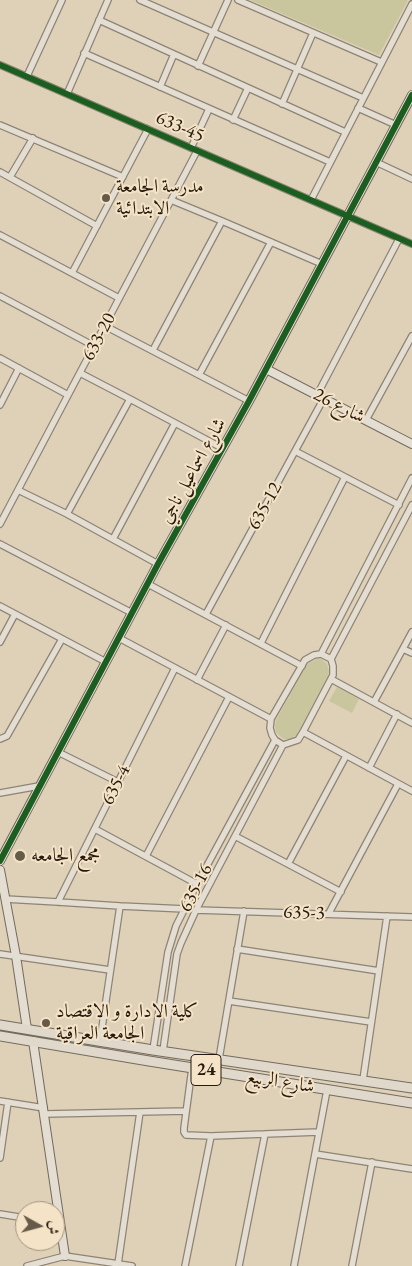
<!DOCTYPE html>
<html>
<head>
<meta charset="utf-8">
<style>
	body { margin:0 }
	#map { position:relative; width:412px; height:1266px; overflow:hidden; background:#dfd0b8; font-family:"EB Garamond",Amiri,serif }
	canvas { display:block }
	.north { position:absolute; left:15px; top:1201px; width:50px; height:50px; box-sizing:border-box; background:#f4e3c7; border:1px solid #a1937d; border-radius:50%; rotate:97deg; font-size:14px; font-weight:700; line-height:20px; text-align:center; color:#251a0d }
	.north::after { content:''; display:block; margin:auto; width:18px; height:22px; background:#665a49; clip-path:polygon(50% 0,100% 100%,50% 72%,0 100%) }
</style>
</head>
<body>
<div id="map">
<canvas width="412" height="1266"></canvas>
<div class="north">ش</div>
</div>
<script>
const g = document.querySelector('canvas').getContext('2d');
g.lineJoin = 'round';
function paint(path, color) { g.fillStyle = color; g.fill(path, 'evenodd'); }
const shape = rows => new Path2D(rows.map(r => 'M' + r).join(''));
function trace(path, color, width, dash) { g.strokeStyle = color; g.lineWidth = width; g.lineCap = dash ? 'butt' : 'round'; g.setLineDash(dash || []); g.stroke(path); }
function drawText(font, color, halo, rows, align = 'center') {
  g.font = font + ' "EB Garamond",Amiri,serif'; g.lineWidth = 4; g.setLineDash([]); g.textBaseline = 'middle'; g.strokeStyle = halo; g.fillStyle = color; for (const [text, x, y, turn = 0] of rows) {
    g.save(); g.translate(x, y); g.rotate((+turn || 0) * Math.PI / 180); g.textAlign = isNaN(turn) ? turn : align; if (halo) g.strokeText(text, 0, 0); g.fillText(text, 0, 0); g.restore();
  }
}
paint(shape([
	[250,0,408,0,379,55],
	[317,659,321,659,327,664,329,671,328,676,297,735,290,739,284,739,280,736,276,732,275,727,276,720,306,666,310,662],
	[337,687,359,699,352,713,329,701]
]), '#c9c69e');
const street = shape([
	[140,0,363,98],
	[238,0,381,62],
	[99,20,345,132],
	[84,53,330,162],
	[0,65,412,244],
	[198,66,228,0],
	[27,76,62,0],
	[160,87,174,54],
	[67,94,108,0],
	[282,104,313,33],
	[358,108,396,125],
	[233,120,248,88],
	[0,125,123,177],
	[191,148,209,109],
	[376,162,412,179],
	[0,172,97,226],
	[10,177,33,138],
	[171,200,222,221,322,264],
	[311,200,412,4],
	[0,235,119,298],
	[72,273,148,129],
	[0,296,94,346],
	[105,326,249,401],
	[153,350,222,221],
	[0,358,68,395],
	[80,373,130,399,222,448],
	[199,375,271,242],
	[317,395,399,239],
	[0,405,19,368],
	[366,420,412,336],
	[295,451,399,505],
	[18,490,67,514,158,564],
	[67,514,130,399],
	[0,524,197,151],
	[113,539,175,423],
	[0,544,132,613],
	[148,584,302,666],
	[0,606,106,662],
	[206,614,324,398],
	[119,638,271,719],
	[0,642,15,614],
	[261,643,345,477],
	[403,649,412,653],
	[321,654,331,659,333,666,333,675,303,732,298,740,283,745,275,740,272,735,270,728,271,719,305,660,314,655,321,654],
	[321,654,412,478],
	[331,659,412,505],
	[331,679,412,723],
	[197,680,226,625],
	[374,702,412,632],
	[303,732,412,791],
	[0,739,7,736,62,639],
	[58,752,118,782],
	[369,768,397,714],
	[0,793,39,786],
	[95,829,197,884],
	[235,836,341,892],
	[146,856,229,697],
	[288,864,346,756],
	[5,899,58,902,120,906,185,909],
	[58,902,175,668],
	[196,910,412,917],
	[329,913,398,784],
	[237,949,379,971],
	[0,954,110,970],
	[229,1001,371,1022],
	[100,1041,120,906],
	[153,1050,168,952,176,926,197,884,275,740],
	[163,1051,177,954,181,943,196,910,283,745],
	[219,1059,244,911],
	[192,1068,184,1128,184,1132,186,1135,211,1136,319,1132],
	[363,1080,387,916],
	[0,1101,44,1108],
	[45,1114,186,1111],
	[315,1154,412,1169],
	[0,1158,8,1102],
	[0,1214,25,1218],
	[118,1264,140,1112],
	[27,1266,65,1256,132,1266],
	[185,1266,211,1136],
	[239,1266,265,1134],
	[294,1266,327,1090],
	[352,1266,372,1162]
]);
const secondary = shape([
	[266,369,412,444],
	[0,861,158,564,249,401,412,95],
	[0,870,16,956,27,1029],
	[33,1041,65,1256]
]);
const primary = shape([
	[0,1025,153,1050,412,1088],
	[0,1036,149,1061,412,1103]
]);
trace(street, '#8e8475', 8);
trace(secondary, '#746b5e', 10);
trace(primary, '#746b5e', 11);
trace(street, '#e4ddd2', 5.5);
trace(secondary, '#e4ddd2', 8);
trace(primary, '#e0d8ca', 9);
trace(shape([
	[0,65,412,244],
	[0,861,158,564,249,401,412,95]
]), '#1b5e20', 6);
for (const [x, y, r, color] of [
	[106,198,5,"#665a49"],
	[20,856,6,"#665a49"],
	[46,1023,5,"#665a49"]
]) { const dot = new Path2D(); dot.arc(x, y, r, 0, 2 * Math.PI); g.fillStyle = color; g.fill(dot); trace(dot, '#f4e3c7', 2); }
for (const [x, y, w] of [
	[206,1070,30]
]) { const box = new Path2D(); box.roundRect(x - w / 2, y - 15.5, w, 31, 4); g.fillStyle = '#f4e3c7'; g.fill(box); trace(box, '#251a0d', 1); }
drawText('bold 18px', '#251a0d', null, [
	["24",206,1070]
]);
drawText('19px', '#251a0d', '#f4e3c7', [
	["633-45",180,127,24],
	["633-20",99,337,-62],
	["شارع 26",339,406,27],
	["شارع اسماعيل ناجي",193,471,-61],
	["635-12",265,506,-61],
	["635-4",116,785,-63],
	["635-16",196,888,-63],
	["635-3",304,913,2],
	["شارع الربيع",280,1082,9]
]);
drawText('19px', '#251a0d', '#f4e3c7', [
	["مدرسة الجامعة",116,187],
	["الابتدائية",116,209],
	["مجمع الجامعه",31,856],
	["كلية الادارة و الاقتصاد",56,1012],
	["الجامعة العراقية",56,1034]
], 'left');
</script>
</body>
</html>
